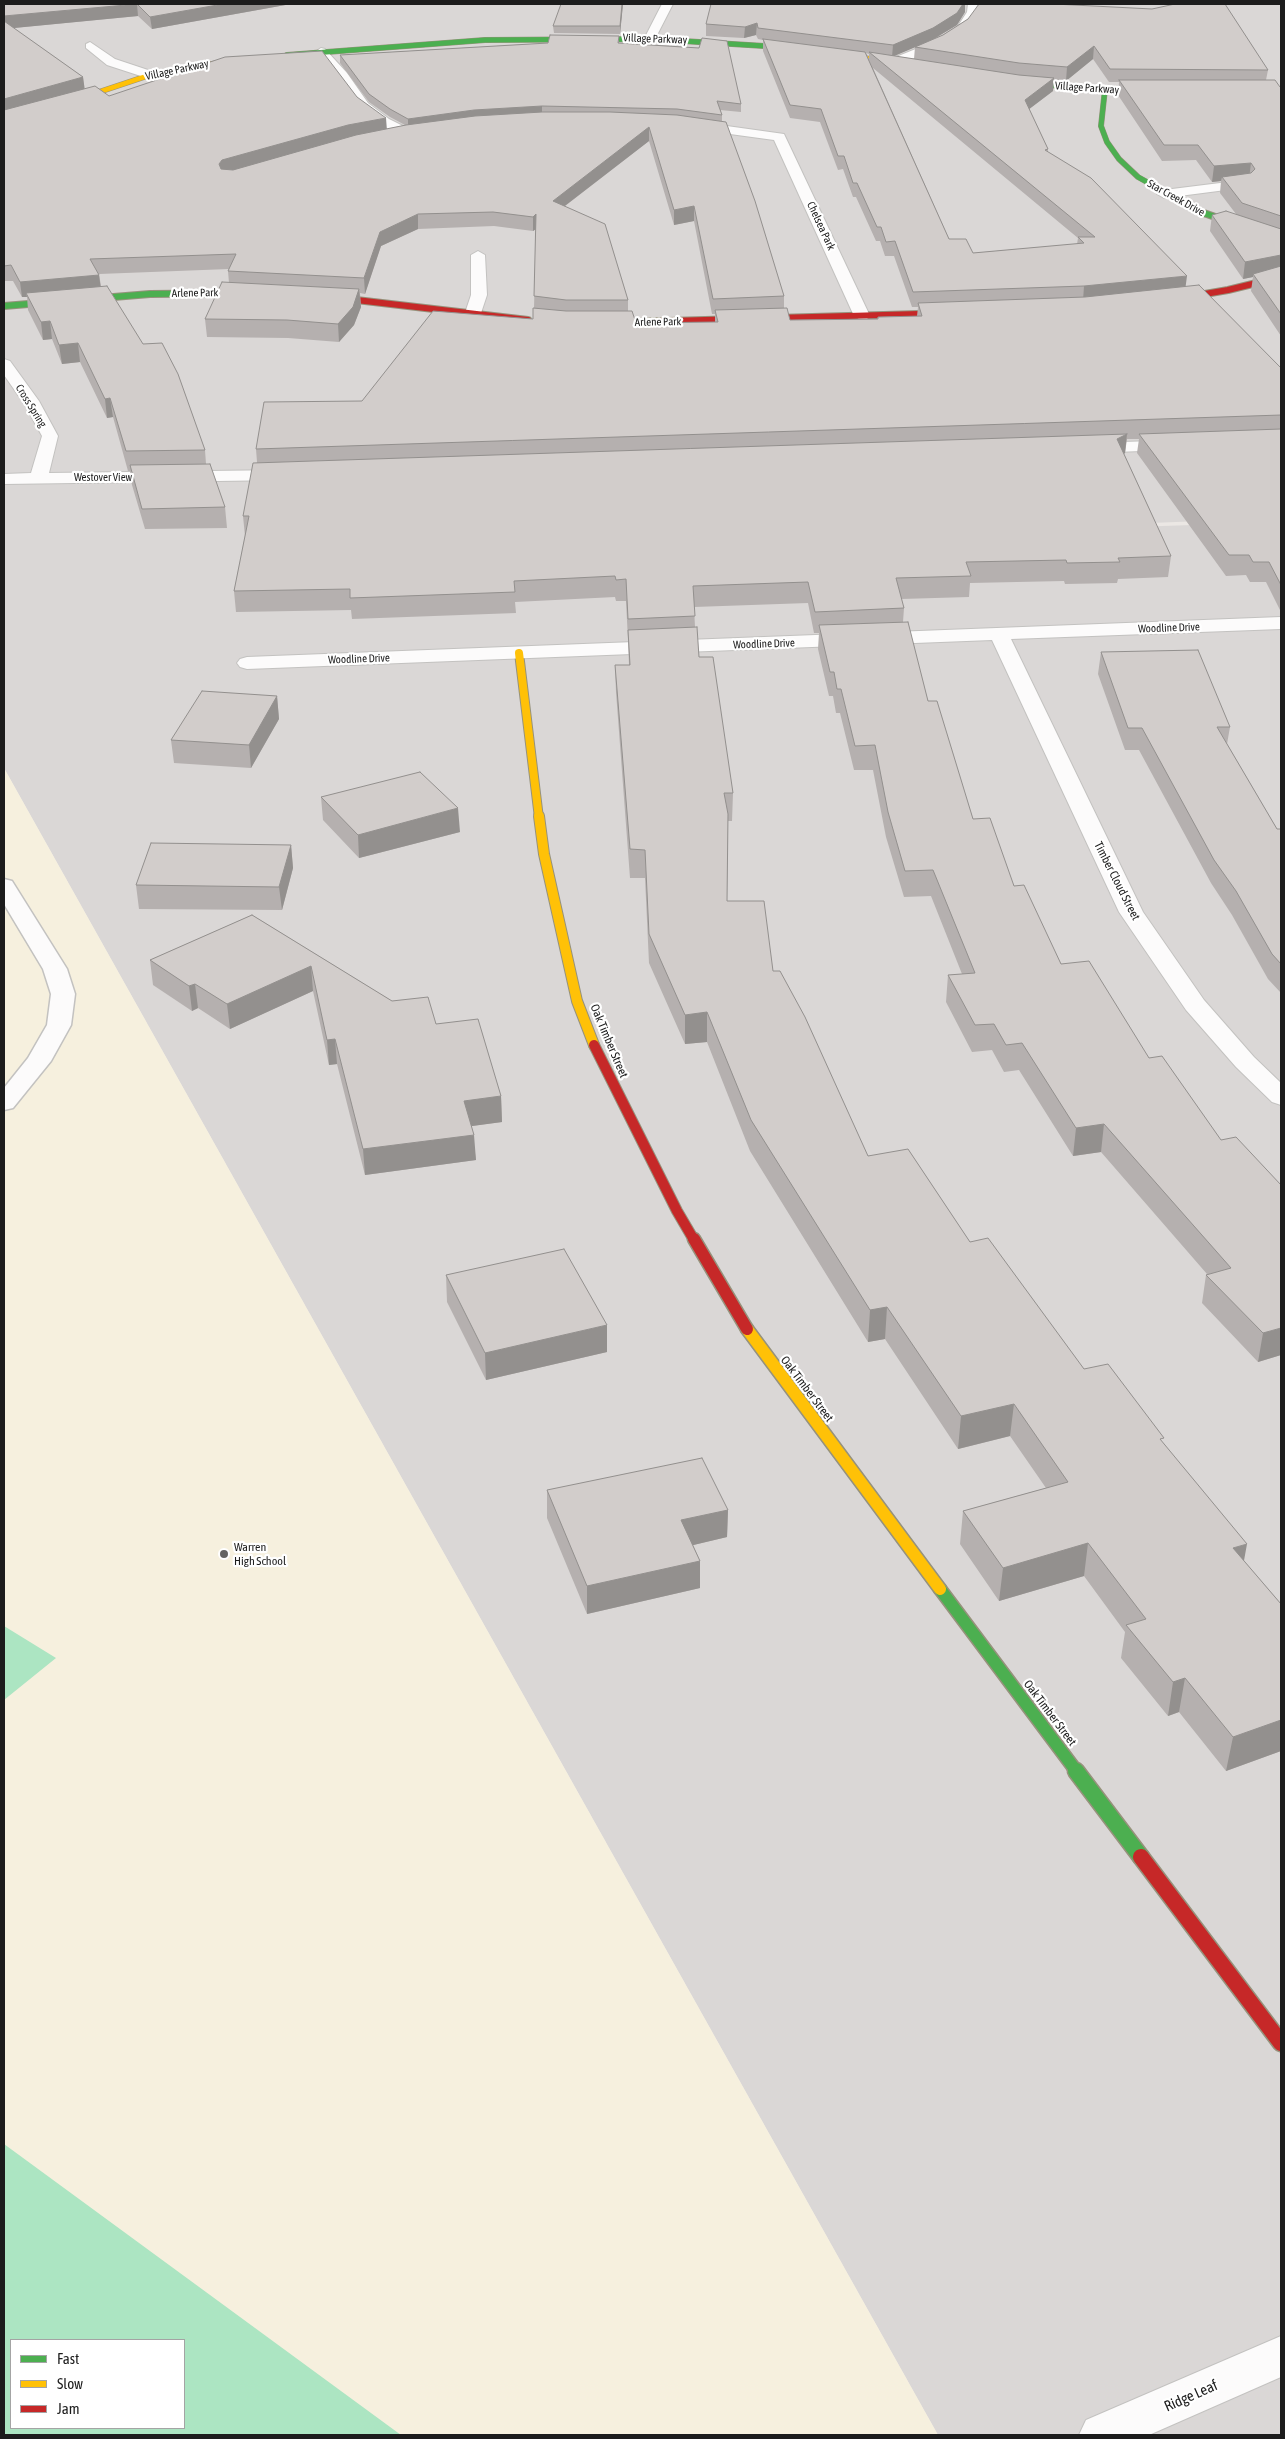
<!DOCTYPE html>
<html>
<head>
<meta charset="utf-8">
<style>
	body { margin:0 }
	#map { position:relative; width:1285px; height:2439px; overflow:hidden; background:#ebe7e4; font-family:"Asap Condensed",sans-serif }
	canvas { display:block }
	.frame { position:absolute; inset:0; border:5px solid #1c1c1c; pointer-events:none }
	.legend { position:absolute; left:10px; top:2339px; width:175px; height:90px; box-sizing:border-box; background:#fff; border:1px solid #a4a4a4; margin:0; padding:6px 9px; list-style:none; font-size:15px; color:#1c1c1c }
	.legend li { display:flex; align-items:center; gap:10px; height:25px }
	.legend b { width:25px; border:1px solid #a4a4a4 }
</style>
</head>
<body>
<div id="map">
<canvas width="1285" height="2439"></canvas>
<div class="frame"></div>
<ul class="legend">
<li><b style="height:6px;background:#4caf50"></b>Fast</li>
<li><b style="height:6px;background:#ffc107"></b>Slow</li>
<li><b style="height:6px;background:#c62828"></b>Jam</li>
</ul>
</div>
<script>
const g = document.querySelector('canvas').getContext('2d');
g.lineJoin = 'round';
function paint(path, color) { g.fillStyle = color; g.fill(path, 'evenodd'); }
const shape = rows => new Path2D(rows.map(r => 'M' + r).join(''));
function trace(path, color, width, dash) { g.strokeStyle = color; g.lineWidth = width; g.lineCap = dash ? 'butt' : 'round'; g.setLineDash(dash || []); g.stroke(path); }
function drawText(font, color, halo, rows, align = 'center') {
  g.font = font + ' "Asap Condensed",sans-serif'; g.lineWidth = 4.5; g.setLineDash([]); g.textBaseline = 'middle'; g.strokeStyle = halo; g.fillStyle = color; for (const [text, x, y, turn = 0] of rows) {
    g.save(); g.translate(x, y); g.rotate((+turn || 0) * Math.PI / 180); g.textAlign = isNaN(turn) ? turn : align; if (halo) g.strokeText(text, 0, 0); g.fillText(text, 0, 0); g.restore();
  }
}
paint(shape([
	[4,4,1281,4,1281,518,362,553,1281,522,1281,2435,938,2435,4,768]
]), '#dad7d6');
paint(shape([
	[4,768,938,2435,4,2435],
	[11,2340,184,2340,184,2428,11,2428]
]), '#f6f0de');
paint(shape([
	[4,1626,56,1658,4,1700],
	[4,2144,401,2435,402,2435,4,2435],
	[11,2340,184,2340,184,2428,11,2428]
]), '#ace5c2');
const lane = shape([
	[4,879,12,881,67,969,75,994,71,1025,51,1061,13,1108,4,1110,4,1088,28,1058,47,1025,51,994,43,969,4,904,4,879]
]);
const street = shape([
	[662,4,673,4,654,41,646,41,644,39,662,4],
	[968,4,978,4,979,12,966,30,941,46,899,65,891,65,889,62,891,59,933,42,958,26,967,12,968,4],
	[90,42,115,59,154,72,156,75,150,79,107,65,86,48,86,44,90,42],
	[321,48,325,49,347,73,368,103,389,119,411,130,412,133,411,136,401,136,379,125,359,109,338,78,315,52,321,48],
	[691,121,784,134,870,316,867,319,862,321,854,316,774,140,686,128,685,125,691,121],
	[1244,180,1249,181,1251,184,1249,187,1164,198,1157,194,1164,190,1244,180],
	[478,251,485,255,487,295,481,313,473,318,465,313,471,295,471,255,478,251],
	[4,359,10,361,39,401,58,436,49,473,287,470,293,471,296,475,293,479,287,480,4,484,4,474,31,473,42,436,25,405,4,375,4,359],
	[1187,440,1193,441,1196,445,1193,449,1090,453,1084,452,1081,448,1084,444,1090,443,1187,440],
	[1281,617,1281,629,1011,639,1143,912,1204,1000,1254,1057,1281,1083,1281,1105,1272,1102,1236,1067,1186,1010,1119,912,992,640,247,669,240,667,237,663,240,659,247,657,1281,617],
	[1281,2336,1281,2377,1149,2435,1079,2435,1086,2420,1281,2336]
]);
const fastFar3 = shape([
	[287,55,485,40,650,39,781,47],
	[1016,82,1081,88,1155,90],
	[1105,89,1101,126,1107,142,1119,159,1138,177,1204,214]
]);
const fastFar2 = shape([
	[1201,212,1281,240],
	[4,306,150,294,254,293]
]);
const fastFar1 = shape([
	[940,1589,1077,1772]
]);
const fast = shape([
	[1076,1771,1141,1857]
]);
const slowFar3 = shape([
	[781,47,907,64],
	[4,119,75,100,150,75,241,59]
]);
const slowFar2 = shape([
	[519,653,539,818]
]);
const slowFar1 = shape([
	[539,816,544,854,577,1001,594,1045]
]);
const slow = shape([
	[747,1329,940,1589]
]);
const jamFar3 = shape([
	[322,296,528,320],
	[1170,300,1228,290,1281,277],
	[598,323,955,313]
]);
const jamFar2 = shape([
	[594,1045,677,1211,694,1240]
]);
const jamFar1 = shape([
	[694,1239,747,1329]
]);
const jam = shape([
	[1141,1857,1281,2043]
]);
trace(lane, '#c3c2c0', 3);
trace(street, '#c3c2c0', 2);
trace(fastFar3, '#96927c', 6);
trace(fastFar2, '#96927c', 8);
trace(fastFar1, '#96927c', 15);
trace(fast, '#96927c', 19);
trace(slowFar3, '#96927c', 6);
trace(slowFar2, '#96927c', 10);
trace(slowFar1, '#96927c', 12);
trace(slow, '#96927c', 15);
trace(jamFar3, '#96927c', 8);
trace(jamFar2, '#96927c', 12);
trace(jamFar1, '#96927c', 15);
trace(jam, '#96927c', 19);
paint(lane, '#fcfbfb');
paint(street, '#fcfbfb');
trace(fastFar3, '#4caf50', 5);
trace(fastFar2, '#4caf50', 6);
trace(fastFar1, '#4caf50', 12);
trace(fast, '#4caf50', 16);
trace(slowFar3, '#ffc107', 5);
trace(slowFar2, '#ffc107', 8);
trace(slowFar1, '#ffc107', 10);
trace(slow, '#ffc107', 12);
trace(jamFar3, '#c62828', 6);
trace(jamFar2, '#c62828', 10);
trace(jamFar1, '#c62828', 12);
trace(jam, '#c62828', 16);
paint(shape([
	[4,4,291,4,152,29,138,16,13,28,83,77,84,89,109,96,357,97,387,129,405,125,390,117,369,102,340,63,340,55,548,43,619,36,619,43,741,104,741,112,720,110,722,115,722,121,784,296,784,308,790,320,877,319,878,317,917,316,918,307,912,307,894,256,885,256,880,241,876,241,856,197,853,197,843,169,838,170,820,122,790,118,763,51,763,40,758,39,756,35,744,38,706,36,706,24,965,12,957,25,937,37,943,35,968,19,1268,70,1266,80,1281,87,1281,336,1251,291,1253,277,1243,279,1210,231,1212,215,1236,214,1220,193,1221,181,1212,182,1196,160,1162,161,1118,95,1119,82,1109,82,1093,59,1066,81,1054,80,1053,91,1029,109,1048,149,1048,152,1186,287,1281,368,1281,612,1266,582,1250,582,1246,575,1226,576,1137,453,1139,439,1127,439,1125,453,1124,454,1171,556,1168,577,1118,579,1117,583,1065,584,1064,581,970,583,969,597,901,599,904,608,903,622,928,701,973,819,1014,886,1061,964,1281,1355,1258,1362,1202,1303,1206,1275,1207,1274,1101,1152,1073,1156,1019,1070,1004,1072,992,1050,972,1052,946,1002,948,975,962,974,931,896,904,897,886,837,873,770,854,770,840,713,836,713,833,696,829,696,818,649,819,633,814,633,808,603,694,607,695,627,699,657,733,793,732,821,728,821,727,901,773,971,868,1156,970,1242,1084,1369,1163,1443,1244,1561,1281,1604,1281,1751,1226,1771,1179,1712,1168,1716,1121,1658,1125,1632,1084,1576,999,1601,960,1544,963,1511,1046,1488,1010,1436,958,1449,885,1339,868,1342,750,1151,707,1042,685,1044,649,963,645,878,630,878,616,692,615,665,629,665,628,640,626,601,616,601,615,597,515,602,516,613,352,619,351,610,236,612,234,591,245,536,243,516,257,462,256,449,362,401,533,319,534,308,536,229,533,231,494,226,418,229,381,246,365,294,360,293,361,307,354,325,339,342,288,338,207,337,205,319,229,283,228,271,229,269,99,274,101,286,205,450,206,464,225,507,227,528,145,529,132,485,130,471,128,471,113,417,107,418,80,362,62,364,52,339,43,340,28,310,27,297,22,297,13,281,4,281],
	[915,47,914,59,893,56],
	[866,53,869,54,869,59],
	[873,68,1078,238,1077,244,973,253,949,239],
	[649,141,674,225,694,221,712,314,715,314,715,322,636,323,628,311,628,300,565,206],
	[623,4,620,34,554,33,553,26],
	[1101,652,1230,727,1227,744,1277,829,1281,829,1281,993,1268,979,1232,915,1211,883,1139,750,1125,750,1098,674],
	[277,696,279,719,251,768,174,763,171,740],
	[321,797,460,832,359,858,323,820],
	[291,845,293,868,282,910,139,909,136,885],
	[252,915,392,1001,436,1024,501,1096,502,1122,471,1126,476,1160,365,1175,337,1064,329,1065,313,991,230,1029,198,1008,192,1011,153,985,150,960],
	[446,1275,607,1352,486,1380,447,1302],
	[547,1490,728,1510,727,1537,693,1545,700,1561,700,1588,587,1614,547,1518]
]), '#b5b0af');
paint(shape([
	[137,4,138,16,4,29,4,16],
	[223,4,291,4,152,29,150,17],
	[622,4,623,4,620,34,620,26],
	[963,4,965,4,965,12,957,25,932,40,892,57,893,45],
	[757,23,756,35,744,38,745,27],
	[1094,46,1093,59,1066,81,1067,67],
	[83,77,85,91,4,113,4,99],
	[1054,78,1053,91,1024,113,1025,100],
	[542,106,542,114,408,127,408,119,474,110],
	[386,118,387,131,223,174,219,164,222,160,348,125],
	[649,127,649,141,553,215,553,201],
	[1251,163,1249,179,1222,177,1221,181,1212,182,1214,166],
	[694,206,694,221,674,225,674,210],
	[418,214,418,229,381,246,365,294,364,278,380,232],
	[536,214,536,229,533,231,533,217],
	[1281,255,1281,267,1253,274,1253,277,1243,279,1245,262],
	[99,275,101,290,26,293,27,297,22,297,20,282],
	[1187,276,1185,291,1083,301,1084,286],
	[359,289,361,307,354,325,339,342,338,324],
	[50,321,52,339,43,340,41,322],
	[78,343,80,362,62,364,59,345],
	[110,398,113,417,107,418,105,399],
	[1127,434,1125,453,1115,459,1117,439],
	[277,696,279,719,251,768,249,745],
	[458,808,460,832,359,858,358,835],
	[291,845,293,868,282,910,279,887],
	[311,966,313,991,230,1029,227,1004],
	[195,984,198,1008,192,1011,189,986],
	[707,1012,707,1042,685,1044,685,1015],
	[335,1039,337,1064,329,1065,327,1040],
	[501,1096,502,1122,465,1127,464,1101],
	[1104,1124,1101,1152,1073,1156,1076,1128],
	[474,1135,476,1160,365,1175,363,1149],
	[887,1307,885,1339,868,1342,870,1310],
	[607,1325,607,1352,486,1380,485,1353],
	[1281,1328,1281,1355,1258,1362,1263,1333],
	[1014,1404,1010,1436,958,1449,961,1416],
	[728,1510,727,1537,681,1548,681,1520],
	[1088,1543,1084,1576,999,1601,1003,1568],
	[1247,1544,1241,1577,1233,1548],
	[700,1561,700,1588,587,1614,587,1586],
	[1185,1678,1179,1712,1168,1716,1173,1682],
	[1281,1720,1281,1751,1226,1771,1233,1737]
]), '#93908e');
const building = shape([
	[4,4,223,4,150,17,137,4,4,16,4,4],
	[561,4,622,4,620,26,553,26,561,4],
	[711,4,963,4,957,13,933,28,893,45,758,28,757,23,745,27,706,24,711,4],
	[979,4,1054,4,1152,9,1175,4,1225,4,1268,70,1110,69,1094,46,1067,67,1019,63,915,47,943,35,968,19,979,4],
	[4,21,83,77,4,99,4,21],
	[550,35,619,36,618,43,699,48,702,38,727,41,741,104,717,101,722,115,677,109,542,106,474,110,408,119,390,109,369,94,340,55,548,43,550,35],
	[763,39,865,52,949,239,966,239,973,253,1084,243,1078,237,1095,237,869,52,1019,75,1054,78,1025,100,1048,149,1045,150,1091,178,1187,276,1084,286,913,292,895,241,886,242,881,227,877,227,857,183,853,183,844,156,838,156,821,109,790,105,763,39],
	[322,51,357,97,386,118,348,125,222,160,219,164,221,169,233,170,356,135,406,125,475,116,542,112,610,112,677,115,726,122,755,201,784,296,713,299,694,206,674,210,649,127,553,201,605,224,628,300,566,300,534,296,536,214,533,217,493,212,418,214,380,232,364,278,228,271,236,254,90,259,99,275,20,282,11,265,4,266,4,110,95,86,109,96,225,57,322,51],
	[1119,80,1275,80,1280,87,1281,87,1281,216,1242,203,1222,177,1251,173,1255,169,1251,163,1214,166,1198,145,1164,145,1119,80],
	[1226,211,1281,229,1281,255,1245,262,1212,215,1226,211],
	[1281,266,1281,314,1253,274,1281,266],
	[222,282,359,289,353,307,338,324,287,320,205,319,222,282],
	[1199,285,1281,368,1281,415,256,449,264,402,362,401,433,311,533,319,533,308,566,311,632,311,636,323,714,322,718,322,715,310,787,308,790,320,878,319,878,317,922,316,918,303,1085,297,1199,285],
	[107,286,143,344,162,343,178,374,205,450,126,451,110,398,105,399,78,343,59,345,50,321,41,322,26,293,107,286],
	[1281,429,1281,585,1269,562,1253,562,1249,555,1229,555,1139,434,1281,429],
	[1127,434,1117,439,1171,556,1118,558,1120,562,1067,563,1066,560,966,562,971,576,896,578,904,608,815,612,808,582,693,586,695,616,628,619,626,579,616,580,615,576,514,581,515,592,350,598,350,589,234,591,249,516,243,516,253,463,1127,434],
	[210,464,225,507,142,509,130,465,210,464],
	[908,622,928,701,937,701,973,819,990,818,1014,886,1024,885,1061,964,1089,961,1149,1058,1162,1056,1221,1140,1236,1137,1281,1185,1281,1328,1263,1333,1206,1275,1231,1268,1104,1124,1076,1128,1022,1043,1006,1045,994,1024,975,1025,948,975,975,973,933,870,905,871,888,812,875,745,855,746,841,689,837,689,834,672,830,672,819,625,908,622],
	[697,627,699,657,713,657,733,793,724,793,728,814,727,901,764,901,773,971,780,971,805,1017,868,1156,908,1149,970,1242,988,1238,1084,1369,1108,1364,1164,1438,1160,1439,1247,1544,1233,1548,1281,1604,1281,1720,1233,1737,1185,1678,1173,1682,1126,1625,1146,1619,1088,1543,1003,1568,963,1511,1068,1482,1014,1404,961,1416,887,1307,870,1310,751,1120,707,1012,685,1015,649,934,645,850,630,849,615,665,630,665,628,630,697,627],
	[1198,650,1230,727,1217,727,1277,829,1281,829,1281,964,1272,954,1236,891,1214,860,1142,728,1128,728,1101,652,1198,650],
	[202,691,277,696,249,745,171,740,202,691],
	[420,772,458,808,358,835,321,797,420,772],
	[151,843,291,845,279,887,136,885,151,843],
	[252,915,392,1001,428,997,436,1024,478,1019,501,1096,464,1101,474,1135,363,1149,335,1039,327,1040,311,966,227,1004,195,984,189,986,150,960,252,915],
	[564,1249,607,1325,485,1353,446,1275,564,1249],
	[702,1458,728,1510,681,1520,700,1561,587,1586,547,1490,702,1458]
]);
paint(building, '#d2cdcb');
trace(building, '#93908e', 1);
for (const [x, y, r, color] of [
	[224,1554,5,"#646362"]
]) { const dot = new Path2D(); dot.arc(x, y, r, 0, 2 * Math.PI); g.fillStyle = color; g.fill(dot); trace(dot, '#fff', 2); }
drawText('11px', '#1c1c1c', '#fff', [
	["Village Parkway",655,39,2],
	["Village Parkway",177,70,-12],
	["Village Parkway",1087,88,4],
	["Star Creek Drive",1176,198,29],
	["Chelsea Park",821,226,65],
	["Arlene Park",195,293,-1],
	["Arlene Park",658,322,-1],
	["Cross Spring",31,406,58],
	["Westover View",103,478],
	["Woodline Drive",1169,628,-2],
	["Woodline Drive",764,644,-2],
	["Woodline Drive",359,659,-2]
]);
drawText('12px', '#1c1c1c', '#fff', [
	["Timber Cloud Street",1117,881,63],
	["Oak Timber Street",609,1041,67],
	["Oak Timber Street",807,1389,53],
	["Oak Timber Street",1050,1713,53]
]);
drawText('12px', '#1c1c1c', '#fff', [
	["Warren",234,1547],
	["High School",234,1561]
], 'left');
drawText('15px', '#1c1c1c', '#fff', [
	["Ridge Leaf",1191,2396,-24]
]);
</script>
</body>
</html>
